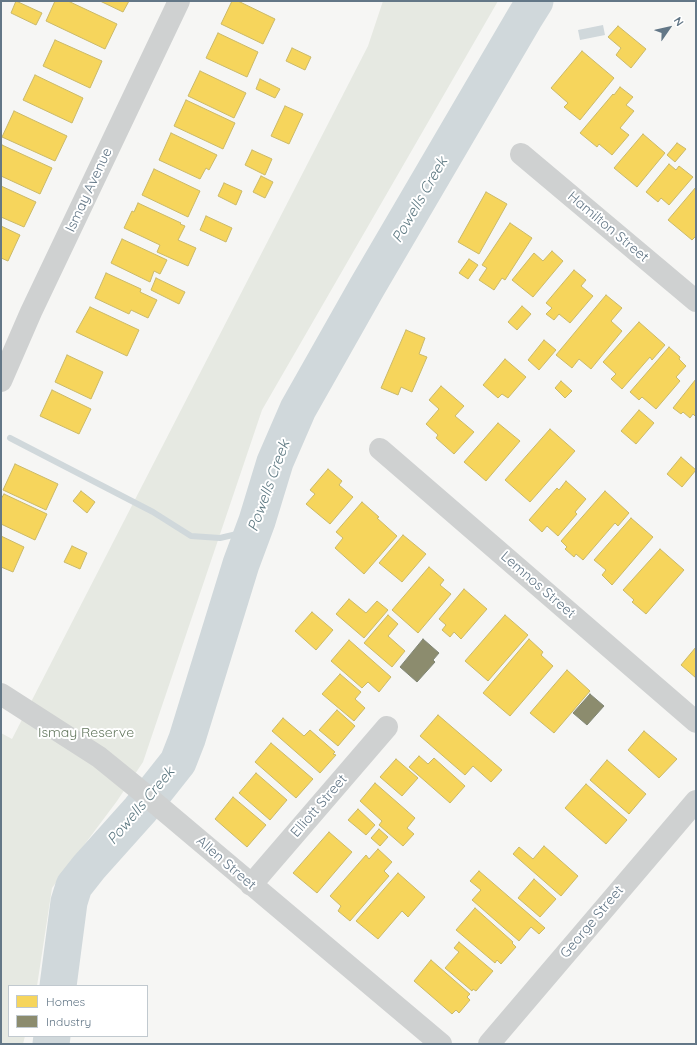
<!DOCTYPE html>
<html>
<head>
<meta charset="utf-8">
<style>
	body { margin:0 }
	#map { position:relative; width:697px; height:1045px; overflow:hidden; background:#f6f6f4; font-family:Quicksand,sans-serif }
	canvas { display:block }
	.frame { position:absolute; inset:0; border:2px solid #637787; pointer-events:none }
	.legend { position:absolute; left:8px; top:985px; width:140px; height:52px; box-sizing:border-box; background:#fff; border:1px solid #c1c9cf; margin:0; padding:5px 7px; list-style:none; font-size:12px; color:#637787 }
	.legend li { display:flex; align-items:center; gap:8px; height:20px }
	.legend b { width:20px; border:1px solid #c1c9cf }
	.north { position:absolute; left:649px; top:8px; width:40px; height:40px; -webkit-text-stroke:3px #fff; paint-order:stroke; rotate:56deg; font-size:11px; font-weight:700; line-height:16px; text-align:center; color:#637787 }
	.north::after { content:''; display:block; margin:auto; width:14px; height:18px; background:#637787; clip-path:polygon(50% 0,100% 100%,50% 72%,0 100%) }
</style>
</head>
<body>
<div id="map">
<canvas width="697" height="1045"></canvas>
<div class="frame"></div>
<ul class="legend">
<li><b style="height:11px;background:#f6d55c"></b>Homes</li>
<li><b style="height:11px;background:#8c8c6e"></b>Industry</li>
</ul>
<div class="north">N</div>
</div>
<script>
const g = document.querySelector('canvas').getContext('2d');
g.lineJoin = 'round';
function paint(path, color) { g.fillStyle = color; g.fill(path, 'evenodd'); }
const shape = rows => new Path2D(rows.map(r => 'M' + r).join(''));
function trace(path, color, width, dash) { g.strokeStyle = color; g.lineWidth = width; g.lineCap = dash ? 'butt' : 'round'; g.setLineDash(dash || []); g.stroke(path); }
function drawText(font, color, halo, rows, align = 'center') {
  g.font = font + ' Quicksand,sans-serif'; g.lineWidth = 4; g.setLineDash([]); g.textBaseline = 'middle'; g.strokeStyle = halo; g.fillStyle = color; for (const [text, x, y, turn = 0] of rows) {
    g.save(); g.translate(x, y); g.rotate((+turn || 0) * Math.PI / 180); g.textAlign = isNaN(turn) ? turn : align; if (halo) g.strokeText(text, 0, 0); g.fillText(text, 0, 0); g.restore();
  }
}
paint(shape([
	[383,1,498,1,262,410,143,762,117,801,52,888,37,986,9,986,9,1036,25,1036,23,1044,1,1044,1,733,12,739,368,46]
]), '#e6e9e2');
paint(shape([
	[603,25,605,35,580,40,578,30]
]), '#d0d8db');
const homes = shape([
	[16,1,42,13,36,25,11,13,16,1],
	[55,1,68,1,117,24,105,49,46,21,55,1],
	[100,1,129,1,123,12,100,1],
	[232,1,238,1,275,19,263,44,221,24,232,1],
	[618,26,646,49,631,68,616,55,621,48,608,37,618,26],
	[218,33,258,52,247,77,206,58,218,33],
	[55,40,102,61,90,88,43,66,55,40],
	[292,48,311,57,305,70,286,61,292,48],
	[582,51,614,78,580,120,564,107,568,103,551,88,582,51],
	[200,71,246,93,234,118,188,96,200,71],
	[35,75,83,98,72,123,23,100,35,75],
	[260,79,280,89,275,98,256,89,260,79],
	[620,87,633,97,626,105,634,111,620,128,629,135,612,155,599,144,597,147,580,133,613,94,614,95,620,87],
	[186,100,235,123,223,149,174,126,186,100],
	[285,106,303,114,289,144,271,136,285,106],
	[14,111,67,136,55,161,2,137,14,111],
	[171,133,217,155,209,170,206,168,200,179,159,160,171,133],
	[643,134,665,153,637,187,614,168,643,134],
	[677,143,686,149,675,162,667,155,677,143],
	[2,145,52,168,40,194,1,176,1,147,2,145],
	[252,150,272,159,265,175,245,165,252,150],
	[669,164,676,170,679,166,693,177,669,205,661,198,658,202,646,192,669,164],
	[154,169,200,191,188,217,142,195,154,169],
	[261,176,273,182,265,198,253,192,261,176],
	[224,183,242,191,236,205,218,196,224,183],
	[1,186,36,202,24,227,1,217,1,186],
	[696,187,696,236,692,240,668,220,696,187],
	[486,192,507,204,479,254,458,242,486,192],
	[138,203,181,223,180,224,185,226,178,240,196,248,188,266,157,252,160,245,124,228,132,211,134,212,138,203],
	[206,216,232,228,226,242,200,230,206,216],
	[510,223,532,238,505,280,502,278,494,290,479,280,487,268,482,265,510,223],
	[1,226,20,235,8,261,1,258,1,226],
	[122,239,167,260,160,274,154,271,150,282,111,263,122,239],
	[552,251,563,261,533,297,512,280,534,253,543,261,552,251],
	[469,259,478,265,468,279,459,273,469,259],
	[574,270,586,280,581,286,593,296,570,323,559,314,554,320,546,314,552,308,546,303,574,270],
	[106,273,141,289,140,292,157,300,148,318,131,310,129,314,95,298,106,273],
	[156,278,185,292,179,304,151,290,156,278],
	[606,295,622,308,611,321,622,331,591,369,579,359,572,368,556,355,606,295],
	[522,306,531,314,517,330,508,322,522,306],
	[90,307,139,330,127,356,76,332,90,307],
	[639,322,665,345,652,360,650,357,622,389,611,379,616,374,603,362,639,322],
	[406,330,425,338,419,354,427,357,412,392,401,387,398,395,381,388,406,330],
	[544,340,556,350,539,370,528,360,544,340],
	[669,347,680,357,679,359,686,366,676,377,680,381,656,409,642,397,639,400,630,392,669,347],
	[67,355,103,372,91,399,55,382,67,355],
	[505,359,526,377,508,398,502,394,498,398,483,385,505,359],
	[696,379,696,417,693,414,690,418,683,412,681,414,673,408,696,379],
	[561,381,572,391,565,398,555,388,561,381],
	[441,386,464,406,455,416,474,432,454,454,436,438,438,435,426,424,439,409,429,400,441,386],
	[52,390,91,409,79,434,40,416,52,390],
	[639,410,654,423,636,444,621,431,639,410],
	[498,423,520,441,486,481,464,462,498,423],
	[550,429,575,451,530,502,505,480,550,429],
	[681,457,696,470,682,487,667,474,681,457],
	[15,464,58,484,46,510,3,490,15,464],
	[328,469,342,481,339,485,353,497,330,524,306,504,315,494,310,490,328,469],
	[566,481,586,499,575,512,577,514,558,536,547,526,542,532,529,520,557,488,559,490,566,481],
	[81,491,95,502,87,513,73,501,81,491],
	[605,491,629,513,618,526,615,523,583,560,576,554,574,557,565,549,567,547,561,541,605,491],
	[4,494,47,514,35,540,1,524,1,499,4,494],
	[362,502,379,517,377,518,397,536,364,574,335,548,343,538,336,532,362,502],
	[631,518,653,537,612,585,602,575,606,570,594,560,631,518],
	[403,535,426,554,402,582,379,563,403,535],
	[1,536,24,547,13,572,1,567,1,536],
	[72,546,87,553,80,569,64,562,72,546],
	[660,549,684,570,646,614,632,602,634,600,623,590,660,549],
	[429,567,444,580,440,585,451,594,418,633,392,610,429,567],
	[464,589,487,609,461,639,454,632,450,637,442,630,446,625,439,619,464,589],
	[349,599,366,613,377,601,388,610,364,638,336,614,349,599],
	[312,612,333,630,316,650,295,631,312,612],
	[388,615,398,624,388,636,405,651,392,667,364,643,388,615],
	[505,615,528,635,488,681,465,661,505,615],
	[529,639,543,652,541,655,553,666,510,716,483,693,529,639],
	[349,640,391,677,379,692,368,682,362,688,331,661,349,640],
	[696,647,696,678,681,665,696,647],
	[567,670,590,691,554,733,530,713,567,670],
	[340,674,361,692,355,699,365,708,354,721,322,694,340,674],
	[337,710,355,726,338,746,319,730,337,710],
	[438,715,502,770,491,782,473,766,465,775,420,736,438,715],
	[283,718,304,736,310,730,335,752,333,754,336,755,320,773,272,731,283,718],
	[644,731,677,759,659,778,628,750,644,731],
	[271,743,313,779,296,798,255,762,271,743],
	[419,756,428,764,434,758,465,786,450,803,409,767,419,756],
	[396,759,418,778,402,796,380,777,396,759],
	[607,760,646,794,629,814,590,780,607,760],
	[256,773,287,800,270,820,239,793,256,773],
	[375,783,415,818,407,828,414,834,403,846,379,825,382,821,360,801,375,783],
	[586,784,627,820,606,844,565,808,586,784],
	[233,797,266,825,247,847,215,819,233,797],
	[358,809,375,825,366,835,348,820,358,809],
	[379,829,388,837,380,846,371,838,379,829],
	[329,832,352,852,317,893,293,873,329,832],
	[544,846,578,876,561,896,513,854,519,847,533,859,544,846],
	[378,849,392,862,384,871,389,876,350,921,338,911,341,906,330,896,366,855,369,859,378,849],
	[479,871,545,928,539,934,531,927,519,941,472,900,481,890,470,881,479,871],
	[398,873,425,897,408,917,402,911,378,939,356,921,398,873],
	[534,879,556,899,540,917,518,898,534,879],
	[475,908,513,942,512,943,516,947,501,964,497,960,495,963,456,930,475,908],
	[459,942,493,971,476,991,473,989,472,991,445,968,459,952,454,948,459,942],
	[431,960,470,994,467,997,470,1000,459,1013,456,1010,452,1014,414,981,431,960]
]);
paint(homes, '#f6d55c');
trace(homes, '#cab969', 1);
const industry = shape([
	[423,639,439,653,433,660,435,662,417,682,400,667,423,639],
	[590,694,604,706,587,725,573,713,590,694]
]);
paint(industry, '#8c8c6e');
trace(industry, '#808676', 1);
trace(shape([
	[10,438,153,512,191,536,220,538,237,534,257,521]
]), '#d0d8db', 6);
trace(shape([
	[58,986,69,902,74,886,89,867,140,810,178,762,187,739,241,564,257,521,275,462,298,409,367,287,525,17,535,1],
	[51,1044,52,1036]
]), '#d0d8db', 37);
trace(shape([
	[521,154,696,301],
	[1,381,31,312,179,1],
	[380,449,696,722],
	[1,694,99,757,136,787,441,1044],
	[251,885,387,727],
	[489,1044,696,801]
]), '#cfd1d1', 22);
drawText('14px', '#637787', '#fff', [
	["Ismay Avenue",89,190,-65],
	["Hamilton Street",608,227,40],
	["Lemnos Street",538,585,41],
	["Elliott Street",319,806,-49],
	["Allen Street",226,863,41],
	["George Street",592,922,-50]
]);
drawText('14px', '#64785f', '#fff', [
	["Ismay Reserve",86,733]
]);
drawText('italic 15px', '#5f7a83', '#fff', [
	["Powells Creek",420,200,-60],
	["Powells Creek",269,486,-70],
	["Powells Creek",141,806,-50]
]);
</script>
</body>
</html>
